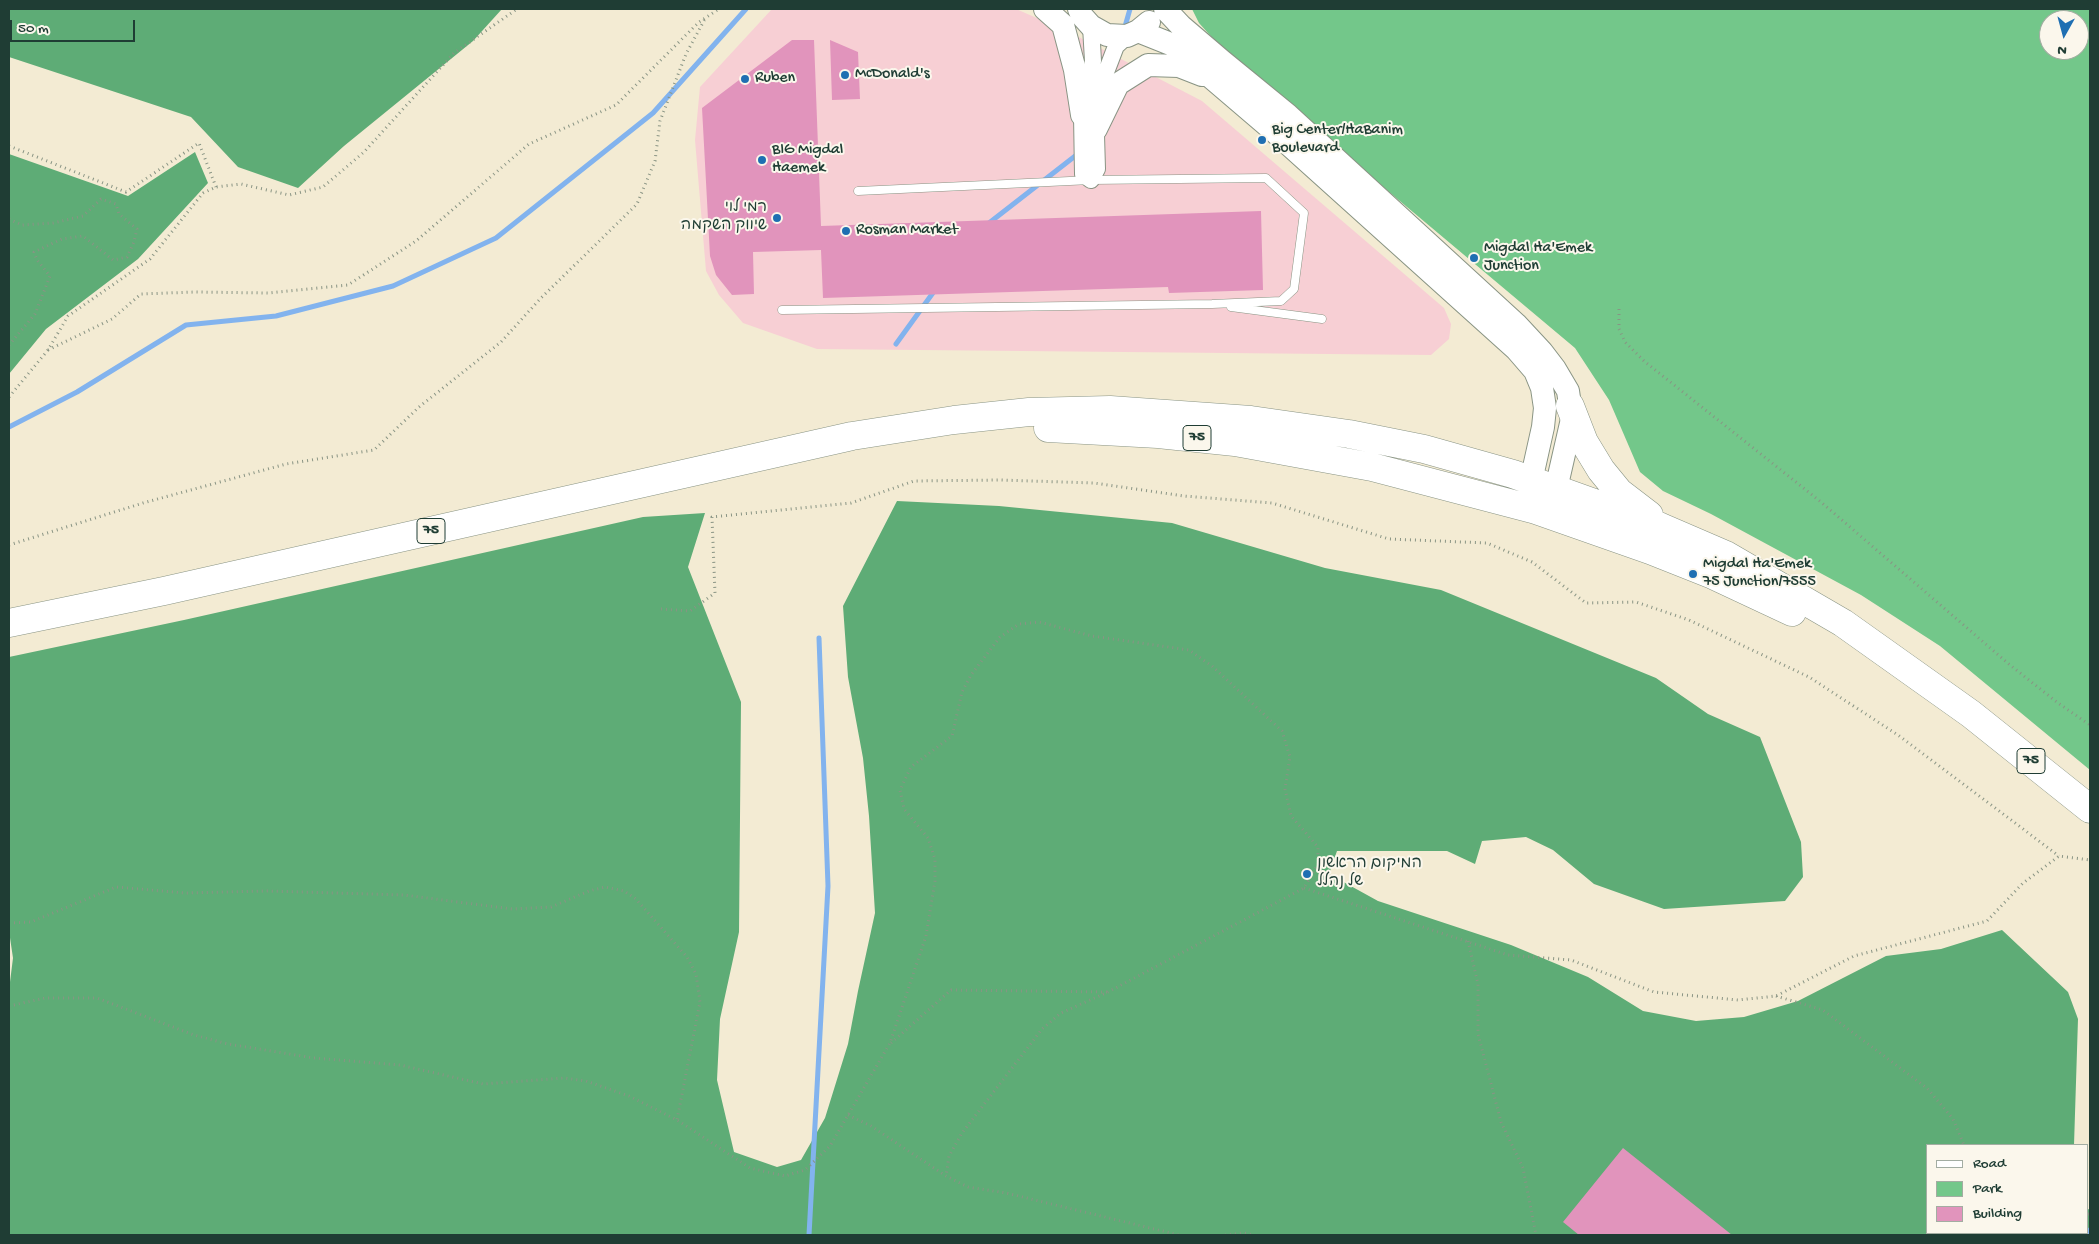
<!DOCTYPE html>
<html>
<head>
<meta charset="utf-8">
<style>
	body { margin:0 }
	#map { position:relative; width:2099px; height:1244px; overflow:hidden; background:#f3ebd3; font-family:"Gochi Hand",sans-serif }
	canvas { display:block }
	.frame { position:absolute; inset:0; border:10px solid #1f3d34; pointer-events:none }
	.legend { position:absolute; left:1926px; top:1144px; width:162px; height:90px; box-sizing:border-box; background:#fbf7ec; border:1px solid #a3ada2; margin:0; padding:6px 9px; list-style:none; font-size:15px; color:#1f3d34 }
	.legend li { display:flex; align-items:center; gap:10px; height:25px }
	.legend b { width:25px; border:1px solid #a3ada2 }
	.north { position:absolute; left:2039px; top:10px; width:50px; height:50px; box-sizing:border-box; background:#fbf7ec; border:1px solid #a3ada2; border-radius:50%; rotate:187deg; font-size:14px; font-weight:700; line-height:20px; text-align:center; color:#1f3d34 }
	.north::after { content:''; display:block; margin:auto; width:18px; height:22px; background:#1f6fb2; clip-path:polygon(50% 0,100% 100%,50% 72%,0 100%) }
	.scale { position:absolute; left:10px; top:20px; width:125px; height:22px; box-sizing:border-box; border:2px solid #1f3d34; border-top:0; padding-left:6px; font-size:15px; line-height:18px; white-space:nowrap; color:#1f3d34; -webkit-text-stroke:4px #fbf7ec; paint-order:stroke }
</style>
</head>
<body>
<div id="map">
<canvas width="2099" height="1244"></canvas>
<div class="frame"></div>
<ul class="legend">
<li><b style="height:6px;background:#fff"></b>Road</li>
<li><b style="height:14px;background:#73c78a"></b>Park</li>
<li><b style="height:14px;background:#e194bc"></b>Building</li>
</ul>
<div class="north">N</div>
<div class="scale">50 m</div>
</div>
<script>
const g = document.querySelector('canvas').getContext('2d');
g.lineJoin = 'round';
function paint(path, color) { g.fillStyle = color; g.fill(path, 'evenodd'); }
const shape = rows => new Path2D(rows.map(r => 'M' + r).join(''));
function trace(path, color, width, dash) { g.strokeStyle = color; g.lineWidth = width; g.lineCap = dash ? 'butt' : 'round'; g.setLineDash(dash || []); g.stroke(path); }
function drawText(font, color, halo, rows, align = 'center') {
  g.font = font + ' "Gochi Hand","Playpen Sans Hebrew",sans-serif'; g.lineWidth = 4; g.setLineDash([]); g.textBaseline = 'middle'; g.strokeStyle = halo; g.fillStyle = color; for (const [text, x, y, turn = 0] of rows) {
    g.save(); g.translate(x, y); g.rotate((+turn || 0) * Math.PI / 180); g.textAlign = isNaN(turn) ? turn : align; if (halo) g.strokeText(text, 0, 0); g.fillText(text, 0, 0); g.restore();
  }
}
paint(shape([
	[772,9,1016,9,1069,32,1202,101,1444,308,1451,324,1449,339,1431,355,817,349,743,323,719,295,706,271,695,140,700,87]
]), '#f7cfd4');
paint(shape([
	[1192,9,2090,9,2090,770,1940,646,1861,595,1711,514,1663,491,1640,472,1609,400,1575,348,1233,61,1199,23],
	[2049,20,2079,20,2079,50,2049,50]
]), '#73c78a');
paint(shape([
	[9,9,502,9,473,41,344,146,298,188,238,167,191,117,9,57],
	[195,152,208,183,138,259,46,329,9,374,9,154,128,196],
	[897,501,999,506,1172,523,1325,568,1441,590,1656,678,1708,714,1760,737,1801,842,1803,877,1785,901,1664,909,1594,884,1553,850,1526,837,1482,841,1475,864,1447,851,1337,851,1329,874,1378,901,1511,945,1588,977,1643,1011,1696,1021,1744,1017,1798,1001,1886,956,1941,949,2002,930,2068,992,2078,1019,2074,1145,1928,1145,1928,1233,2088,1233,2088,1209,2090,1210,2090,1235,9,1235,9,990,13,958,9,931,9,657,184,620,643,517,705,513,688,567,741,702,739,932,720,1019,717,1080,734,1152,777,1167,801,1160,825,1118,848,1044,858,991,875,913,869,816,863,758,848,677,843,606]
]), '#5eac76');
trace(shape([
	[1124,30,1130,9],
	[989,223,1079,153],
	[896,344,935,290],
	[9,427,77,392,186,325,276,316,393,286,496,238,653,113,746,9],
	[2088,1233,2090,1230],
	[809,1235,828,886,819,638]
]), '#82b3ee', 5);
paint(shape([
	[792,40,814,40,821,226,1261,211,1263,290,1169,293,1168,287,823,298,821,250,753,252,754,294,732,295,716,275,710,256,702,108],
	[830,40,858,52,860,99,832,100],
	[1623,1148,1732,1235,1579,1235,1563,1222]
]), '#e194bc');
const lane = shape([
	[1231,307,1322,319],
	[782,310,1212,304,1281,301,1294,289,1304,213,1266,178,1091,180,858,191]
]);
const street = shape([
	[1091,26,1093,61,1082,115,1083,174,1091,180,1097,169,1095,101,1116,46,1127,36]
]);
const secondary = shape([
	[1045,9,1063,25,1075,70,1082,115],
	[1079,9,1082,16,1091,26,1107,35,1127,36,1138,31,1149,22],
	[1165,9,1181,26,1222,61,1288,115,1516,324,1542,352,1555,369,1568,391,1572,419,1556,489,1545,500],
	[1138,31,1173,45,1276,133,1516,349,1535,371,1542,388,1545,408,1543,427,1531,481,1534,496],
	[1096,129,1118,84,1148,65,1179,66,1202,75]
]);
const highway = shape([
	[1570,406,1584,442,1601,470,1619,492,1649,515],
	[1048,428,1158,434,1235,442,1372,467,1536,510,1650,550,1713,575,1792,612],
	[9,623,164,591,852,436,954,420,1029,412,1110,410,1251,420,1349,434,1424,449,1513,474,1661,527,1726,555,1843,623,1971,714,2090,809]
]);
trace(lane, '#899484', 9);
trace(street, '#899484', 18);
trace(secondary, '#899484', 24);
trace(highway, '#899484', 29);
trace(shape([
	[9,146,126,192,199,143,216,187],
	[9,219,22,225,53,223,83,216,101,199,116,204,119,214,137,229,134,242,127,257,113,260,83,236,62,239,34,252,37,260,50,276,35,314,9,345],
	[1619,309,1619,329,1625,342,1644,361,1821,502,2010,665,2058,703,2090,725],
	[48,350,112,319,141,294,195,292,268,293,348,285,416,241,529,144,616,105,699,22,719,9],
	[9,397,48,350,68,316,150,259,203,193,216,187,241,184,289,195,323,187,364,152,454,53,517,9],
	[9,545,143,503,286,464,374,450,419,407,501,342,540,299,637,204,655,161,660,121,686,54,706,17],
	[661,609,690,611,715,593,712,517,851,503,914,481,1000,480,1094,483,1184,496,1272,503,1389,539,1487,543,1532,562,1586,603,1636,602,1689,620,1809,677,1898,735,2059,856],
	[1304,888,1508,955,1571,960,1654,992,1738,1000,1776,996,1854,956,1987,921,2023,883,2059,856,2090,860],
	[9,923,31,922,116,887,185,893,267,891,404,895,512,909,551,907,589,891,605,887,624,891,636,899,687,957,696,974,700,1002,677,1120],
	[1468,941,1478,984,1478,1034,1501,1122,1523,1168,1536,1235],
	[1776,996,1823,1010,1927,1088,1953,1119,1964,1145],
	[9,1006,45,998,97,998,194,1035,228,1044,314,1058,400,1065,483,1084,564,1078,586,1081,629,1096,677,1120,750,1168,785,1176,805,1170,830,1146,890,1043,926,936,935,881,935,859,928,838,904,809,900,790,911,767,952,736,962,692,971,675,1000,637,1019,624,1039,622,1092,636,1189,650,1212,666,1282,731,1290,757,1285,789,1291,816,1318,847,1318,864,1304,888,1108,992,1061,1013,1042,1029,962,1133,949,1156,946,1176],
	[891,1043,951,990,1107,992],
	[848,1115,871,1126,946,1176,968,1187,1006,1193,1179,1235],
	[2088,1214,2090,1214],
	[1225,1235,1243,1233,1254,1235],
	[1975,1235,1976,1233]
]), '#899484', 3, [1, 4]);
trace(lane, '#fff', 8);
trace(street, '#fff', 16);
trace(secondary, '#fff', 22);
trace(highway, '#fff', 28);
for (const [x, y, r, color] of [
	[845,75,5,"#1f6fb2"],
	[745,79,5,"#1f6fb2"],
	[1262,140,5,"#1f6fb2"],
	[762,160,5,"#1f6fb2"],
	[777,218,5,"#1f6fb2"],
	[846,231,5,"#1f6fb2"],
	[1474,258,5,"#1f6fb2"],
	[1693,574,5,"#1f6fb2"],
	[1307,874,5,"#1f6fb2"]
]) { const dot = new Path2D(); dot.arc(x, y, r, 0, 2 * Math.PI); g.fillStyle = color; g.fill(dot); trace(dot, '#fbf7ec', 2); }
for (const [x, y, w] of [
	[1197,438,28],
	[431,531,28],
	[2031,761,28]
]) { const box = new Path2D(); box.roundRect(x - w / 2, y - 12.5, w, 25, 4); g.fillStyle = '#fbf7ec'; g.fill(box); trace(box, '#1f3d34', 1); }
drawText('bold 15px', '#1f3d34', null, [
	["75",1197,438],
	["75",431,531],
	["75",2031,761]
]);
drawText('16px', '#1f3d34', '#fbf7ec', [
	["McDonald's",855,75],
	["Ruben",755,79],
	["Big Center/HaBanim",1272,131],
	["Boulevard",1272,149],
	["BIG Migdal",772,151],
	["Haemek",772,169],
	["רמי לוי",767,209,"right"],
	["שיווק השקמה",767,227,"right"],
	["Rosman Market",856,231],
	["Migdal Ha'Emek",1484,249],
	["Junction",1484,267],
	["Migdal Ha'Emek",1703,565],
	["75 Junction/7555",1703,583],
	["המיקום הראשון",1317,865],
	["של נהלל",1317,883]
], 'left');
</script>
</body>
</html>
